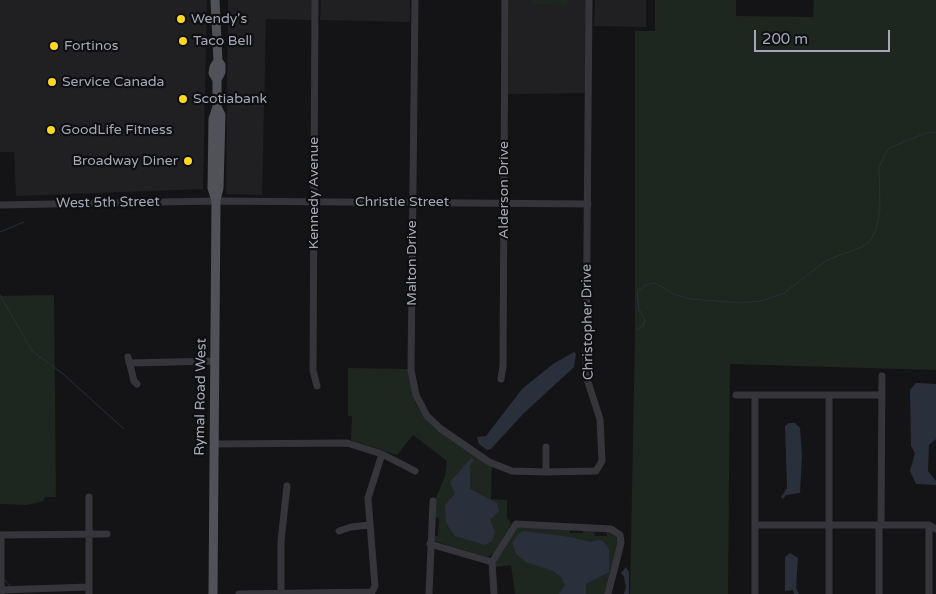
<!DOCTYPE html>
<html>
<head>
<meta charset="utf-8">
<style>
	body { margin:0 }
	#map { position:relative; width:936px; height:594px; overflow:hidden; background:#141416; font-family:"Varela Round",sans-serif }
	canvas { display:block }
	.scale { position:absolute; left:754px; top:30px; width:136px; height:22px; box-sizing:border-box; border:2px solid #a5a7b7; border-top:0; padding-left:6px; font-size:15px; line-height:18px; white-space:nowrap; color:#a5a7b7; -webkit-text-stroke:4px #0f0f11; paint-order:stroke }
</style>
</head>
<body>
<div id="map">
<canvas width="936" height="594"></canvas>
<div class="scale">200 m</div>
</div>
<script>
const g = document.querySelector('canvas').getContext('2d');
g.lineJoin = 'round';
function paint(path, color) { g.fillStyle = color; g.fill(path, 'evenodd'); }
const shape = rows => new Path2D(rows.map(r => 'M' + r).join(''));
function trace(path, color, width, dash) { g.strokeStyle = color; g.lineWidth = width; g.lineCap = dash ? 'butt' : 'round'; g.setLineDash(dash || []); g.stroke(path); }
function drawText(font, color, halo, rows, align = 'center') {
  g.font = font + ' "Varela Round",sans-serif'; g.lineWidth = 4.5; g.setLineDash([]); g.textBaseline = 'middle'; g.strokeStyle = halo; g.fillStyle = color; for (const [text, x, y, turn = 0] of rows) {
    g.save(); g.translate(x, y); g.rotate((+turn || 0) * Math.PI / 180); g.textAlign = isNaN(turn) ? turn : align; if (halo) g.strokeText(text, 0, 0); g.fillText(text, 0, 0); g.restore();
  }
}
paint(shape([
	[0,0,207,0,203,189,16,196,14,152,0,152],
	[228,0,313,0,313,20,266,19,262,195,226,194],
	[321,0,410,0,410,22,320,20],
	[509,0,586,0,586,93,508,94],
	[595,0,646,0,646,27,594,26]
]), '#202023');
paint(shape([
	[531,0,567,0,567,5,531,4],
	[655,0,736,0,736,16,813,17,814,0,936,0,936,370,730,364,728,594,630,594,635,334,635,31,655,31],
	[54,295,56,497,45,497,43,501,27,505,0,504,0,296],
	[348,368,408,369,416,404,426,419,437,430,492,467,491,499,507,500,507,517,511,524,494,553,487,557,434,541,433,536,438,536,439,518,434,517,436,498,445,476,447,461,413,435,397,455,351,440,352,416,348,416],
	[518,527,570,530,570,533,583,533,583,530,594,531,595,536,607,536,607,531,614,534,619,543,605,594,515,594,511,565,495,567,495,562]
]), '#1e2620');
paint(shape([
	[574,352,576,354,574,367,523,414,491,449,487,450,479,444,477,437,486,436,522,389,553,364],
	[916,383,936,384,936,439,929,445,928,471,936,481,936,485,916,484,910,471,915,453,911,446,910,390],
	[789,423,795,423,800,428,802,456,800,493,786,495,783,499,781,497,787,488,785,426],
	[471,458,474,460,470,465,470,489,497,503,499,511,490,520,495,532,492,541,485,545,455,536,446,523,445,505,455,494,450,482],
	[524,531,570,537,590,542,598,540,603,541,609,549,609,572,586,584,586,594,559,594,565,585,562,578,553,571,526,562,516,554,512,543,519,533],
	[790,553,798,558,796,588,799,594,794,594,793,590,785,591,785,557],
	[626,567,629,572,629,594,624,594,626,587,624,577,621,573]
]), '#29303b');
trace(shape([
	[0,232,24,222],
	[0,295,32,351,62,373,124,429],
	[637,329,643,326,645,320,639,309,637,292,645,285,655,283,674,294,690,299,740,303,761,301,784,293,827,260,862,247,870,241,876,230,880,209,879,167,886,153,889,148,926,133,936,132],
	[4,579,11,587]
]), '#29303b', 1);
trace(shape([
	[315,0,313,370,317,386],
	[415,0,411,370,416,395,427,416,441,429,489,462,512,471,546,472,596,471,602,461,600,419,587,379,586,362,589,0],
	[0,205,216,201,588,204],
	[128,357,134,381,137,384],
	[129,363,215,361],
	[501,379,503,366,505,0],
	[736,395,882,395],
	[214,444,347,443,382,454,415,471],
	[546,447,546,472],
	[89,497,89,594],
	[755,525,929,525,936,529],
	[881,525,882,376],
	[339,531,351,527,370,525],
	[0,535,107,534],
	[1,535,1,594],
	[430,544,492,562],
	[492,562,516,524,611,529,620,535,621,543,608,594],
	[492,562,494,594],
	[1,590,89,587],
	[281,593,281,541,287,486],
	[239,594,372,592,375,586,368,498,382,454],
	[429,594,433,501],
	[755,594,755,395],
	[829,594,829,395],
	[879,594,879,525],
	[929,594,929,525]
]), '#35353b', 7);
trace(shape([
	[215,0,218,61,221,65,221,72,217,80],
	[216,200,219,188,221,115,217,107],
	[213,594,216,201,212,188,213,119,217,107,217,80,213,73,214,67,218,61]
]), '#51515a', 9);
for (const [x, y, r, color] of [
	[181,19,5,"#fdd825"],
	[183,41,5,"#fdd825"],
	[54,46,5,"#fdd825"],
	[52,82,5,"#fdd825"],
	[183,99,5,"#fdd825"],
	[51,130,5,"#fdd825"],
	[188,161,5,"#fdd825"]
]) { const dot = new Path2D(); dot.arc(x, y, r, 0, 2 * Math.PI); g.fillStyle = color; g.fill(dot); trace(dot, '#0f0f11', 2); }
drawText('14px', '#a5a7b7', '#0f0f11', [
	["Wendy's",191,19],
	["Taco Bell",193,41],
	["Fortinos",64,46],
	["Service Canada",62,82],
	["Scotiabank",193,99],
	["GoodLife Fitness",61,130],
	["Broadway Diner",178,161,"right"]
], 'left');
drawText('14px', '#a5a7b7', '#0f0f11', [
	["Alderson Drive",504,190,-90],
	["Kennedy Avenue",314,193,-90],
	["Christie Street",402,202],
	["West 5th Street",108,203,-1],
	["Malton Drive",412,263,-90],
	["Christopher Drive",588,322,-91],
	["Rymal Road West",201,397,-89]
]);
</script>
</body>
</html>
